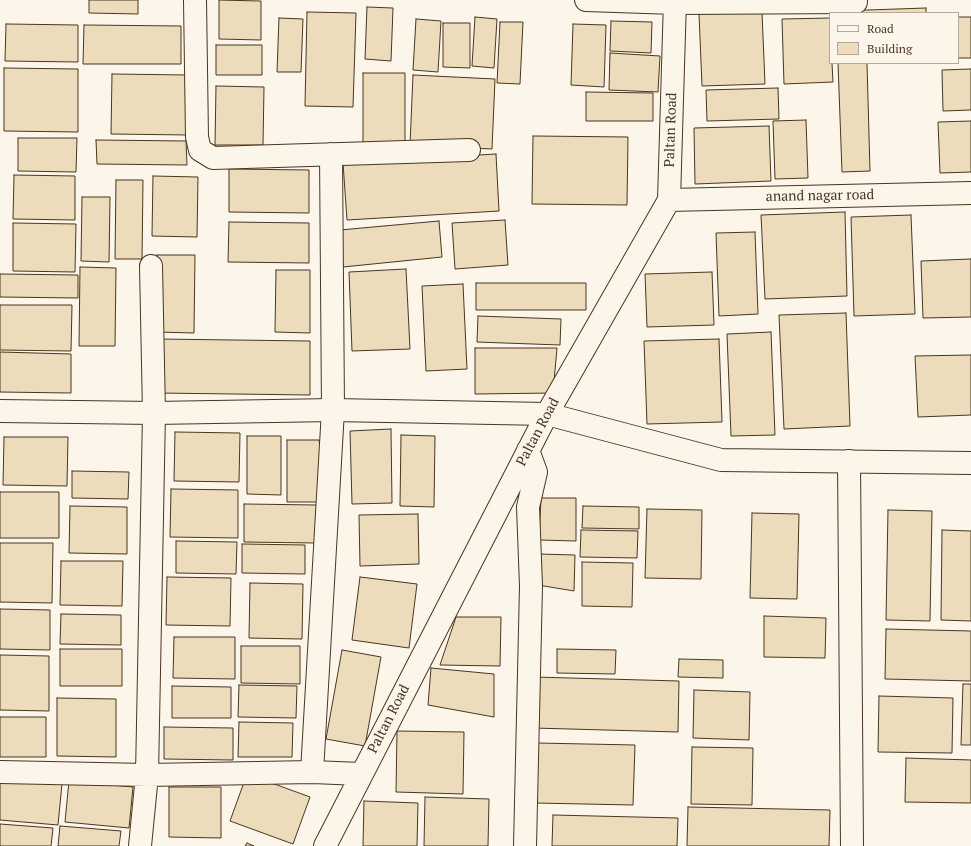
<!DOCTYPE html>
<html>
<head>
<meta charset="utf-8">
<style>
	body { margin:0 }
	#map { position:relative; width:971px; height:846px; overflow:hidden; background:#fbf6e9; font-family:"PT Serif",serif }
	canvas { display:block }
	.legend { position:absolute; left:829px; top:12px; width:130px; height:52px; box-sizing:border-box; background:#fbf6e9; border:1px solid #b4a999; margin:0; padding:5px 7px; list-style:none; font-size:12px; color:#4a3520 }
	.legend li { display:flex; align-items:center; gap:8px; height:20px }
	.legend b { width:20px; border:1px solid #b4a999 }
</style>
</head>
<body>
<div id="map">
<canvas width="971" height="846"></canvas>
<ul class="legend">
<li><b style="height:5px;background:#fbf6e9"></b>Road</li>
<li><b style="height:11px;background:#ecdcbc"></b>Building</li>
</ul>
</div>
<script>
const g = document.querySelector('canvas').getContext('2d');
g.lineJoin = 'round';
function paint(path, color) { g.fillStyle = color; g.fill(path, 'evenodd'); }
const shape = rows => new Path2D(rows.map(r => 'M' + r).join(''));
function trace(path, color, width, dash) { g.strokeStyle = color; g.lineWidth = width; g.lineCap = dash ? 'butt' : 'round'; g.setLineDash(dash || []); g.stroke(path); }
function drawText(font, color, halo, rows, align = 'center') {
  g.font = font + ' "PT Serif",serif'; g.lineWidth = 3; g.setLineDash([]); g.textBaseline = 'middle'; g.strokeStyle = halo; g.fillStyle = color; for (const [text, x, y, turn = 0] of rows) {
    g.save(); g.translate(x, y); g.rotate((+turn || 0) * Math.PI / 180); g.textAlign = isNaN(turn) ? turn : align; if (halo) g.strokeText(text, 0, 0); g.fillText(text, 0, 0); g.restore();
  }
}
const building = shape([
	[89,0,138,0,138,14,89,13,89,0],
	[219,0,261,1,261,40,219,39,219,0],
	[367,7,393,8,391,61,365,59,367,7],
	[926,8,926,13,840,13,839,11,926,8],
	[307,12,356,13,353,107,305,106,307,12],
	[762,12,765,84,702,86,699,14,762,12],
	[475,17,497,19,494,68,472,66,475,17],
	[958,17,971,17,971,58,958,58,958,17],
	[279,18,303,19,301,72,277,72,279,18],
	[830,18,830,63,832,63,833,82,784,84,782,19,830,18],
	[416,19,441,21,438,72,413,70,416,19],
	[611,21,652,22,651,53,610,51,611,21],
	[500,22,523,22,520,84,497,83,500,22],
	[443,23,470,23,470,68,443,67,443,23],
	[6,24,78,25,78,62,5,61,6,24],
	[573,24,606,25,604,87,571,85,573,24],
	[84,25,181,26,181,64,83,64,84,25],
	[216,45,262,45,262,75,216,75,216,45],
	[610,53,660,56,658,92,609,90,610,53],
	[838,63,867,63,870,171,842,172,838,63],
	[4,68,78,69,78,132,4,131,4,68],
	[971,69,971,110,943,111,942,70,971,69],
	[363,73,405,73,405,145,363,144,363,73],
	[112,74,188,75,188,135,111,134,112,74],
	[413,75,495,79,492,149,410,145,413,75],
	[216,86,264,87,263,145,215,145,216,86],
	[778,88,779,119,707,121,706,90,778,88],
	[586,92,653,93,653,121,586,121,586,92],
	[806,120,808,178,775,179,773,121,806,120],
	[971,121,971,172,940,173,938,122,971,121],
	[769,126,771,181,695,184,694,128,769,126],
	[533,136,628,137,627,205,532,204,533,136],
	[18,138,77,138,76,172,18,171,18,138],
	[96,140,186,141,187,165,97,164,96,140],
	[496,154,499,211,347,220,343,163,496,154],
	[229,169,309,170,309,213,229,212,229,169],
	[14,175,75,176,75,220,13,219,14,175],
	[153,176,198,177,197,237,152,236,153,176],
	[116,180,143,180,142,259,115,259,116,180],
	[82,197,110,197,109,262,81,261,82,197],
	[845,212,847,296,765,299,761,215,845,212],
	[911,215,915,314,854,316,851,217,911,215],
	[505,220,508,265,455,269,452,223,505,220],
	[439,221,442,257,343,267,340,230,439,221],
	[229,222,309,223,309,263,228,262,229,222],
	[13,223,76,224,75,272,13,271,13,223],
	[755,232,758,314,719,316,716,233,755,232],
	[157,255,195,255,194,333,156,332,157,255],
	[971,259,971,317,923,318,921,261,971,259],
	[80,267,116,268,115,346,79,346,80,267],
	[406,269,410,349,352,351,349,272,406,269],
	[276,270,310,270,310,333,275,332,276,270],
	[712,272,714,325,647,327,645,274,712,272],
	[0,274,78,275,78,298,0,297,0,274],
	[476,283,586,283,586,310,476,310,476,283],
	[463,284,467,369,426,371,422,286,463,284],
	[0,305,72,305,71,351,0,350,0,305],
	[846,313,850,426,784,429,779,315,846,313],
	[478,316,561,319,560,345,477,342,478,316],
	[771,332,775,435,731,436,727,334,771,332],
	[158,339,310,341,310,395,157,393,158,339],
	[719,339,722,422,647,424,644,341,719,339],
	[475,348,557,348,553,393,475,394,475,348],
	[0,352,71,354,71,393,0,392,0,352],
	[971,355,971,415,918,417,915,356,971,355],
	[391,429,392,503,352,504,350,431,391,429],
	[175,432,240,433,239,482,174,481,175,432],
	[401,435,435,436,434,507,400,506,401,435],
	[247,436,281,436,281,495,247,494,247,436],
	[4,437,68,437,67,486,3,485,4,437],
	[287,440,319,440,323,473,318,502,287,502,287,440],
	[72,471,129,472,128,499,72,498,72,471],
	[171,489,238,490,238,538,170,537,171,489],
	[0,492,59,492,59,538,0,538,0,492],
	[541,498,576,498,576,541,539,540,541,498],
	[244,504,317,505,316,543,244,542,244,504],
	[70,506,127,507,127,554,69,553,70,506],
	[583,506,639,507,639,529,582,528,583,506],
	[647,509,702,510,701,579,645,578,647,509],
	[888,510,932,511,930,621,886,620,888,510],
	[752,513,799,514,797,599,750,598,752,513],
	[418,514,419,564,360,566,359,515,418,514],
	[581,530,638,531,637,558,580,557,581,530],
	[942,530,971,531,971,621,941,620,942,530],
	[176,541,237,542,236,574,176,573,176,541],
	[0,543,53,543,52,603,0,602,0,543],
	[242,544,305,545,305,574,242,573,242,544],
	[538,554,575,555,574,591,538,585,538,554],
	[61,561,123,561,122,606,60,605,61,561],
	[582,562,633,563,632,607,582,606,582,562],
	[167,577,231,578,230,626,166,625,167,577],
	[360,577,417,584,409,648,352,640,360,577],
	[250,583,303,584,302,639,249,638,250,583],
	[0,609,50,610,50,650,0,649,0,609],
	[61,614,121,615,121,645,60,644,61,614],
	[764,616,826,618,825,658,764,657,764,616],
	[456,617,501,617,500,666,440,665,456,617],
	[886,629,971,631,971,681,885,679,886,629],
	[174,637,235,637,235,679,173,678,174,637],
	[241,646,300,646,300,684,241,683,241,646],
	[60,649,122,649,122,686,60,686,60,649],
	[557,649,616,650,615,674,557,673,557,649],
	[342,650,381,657,365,746,326,739,342,650],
	[0,655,49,656,49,711,0,710,0,655],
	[679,659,723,660,723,678,678,677,679,659],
	[431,668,494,674,494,717,428,705,431,668],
	[534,677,679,681,678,732,533,728,534,677],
	[963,684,971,684,971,745,961,745,963,684],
	[239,685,297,686,296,718,238,717,239,685],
	[172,686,231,687,231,718,172,718,172,686],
	[694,690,750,692,749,740,693,738,694,690],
	[879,696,953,698,952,753,878,752,879,696],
	[57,698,116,699,116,757,57,756,57,698],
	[0,717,46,717,46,757,0,757,0,717],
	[239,722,293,723,292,757,238,757,239,722],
	[164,727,233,728,233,760,164,759,164,727],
	[397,731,464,732,463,794,396,792,397,731],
	[537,743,635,745,633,805,535,803,537,743],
	[692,747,753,748,752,805,691,804,692,747],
	[906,758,971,760,971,803,905,802,906,758],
	[247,774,310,797,293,844,230,821,247,774],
	[0,778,62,784,58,825,0,820,0,778],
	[69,781,133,787,129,828,65,822,69,781],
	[169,787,221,787,221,838,169,837,169,787],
	[425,797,489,799,488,846,424,846,425,797],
	[364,801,418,803,417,846,363,846,364,801],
	[688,807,830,810,829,846,687,846,688,807],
	[553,815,678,818,677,846,552,846,553,815],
	[0,824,53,828,51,846,0,846,0,824],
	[60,826,121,831,119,846,58,846,60,826],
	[247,843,254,846,245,846,247,843]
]);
paint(building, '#ecdcbc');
trace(building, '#4a3520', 1);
const street = shape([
	[195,0,197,137,200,150,213,158,469,150],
	[586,0,675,3,856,2],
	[669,200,971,193],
	[849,461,852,846],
	[0,772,147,775,312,772,361,774],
	[312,772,333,410,331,154],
	[140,846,147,775,154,413,151,266],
	[325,846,547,414,669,200,675,0],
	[525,846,531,586,528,507,536,472,528,450]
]);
const secondary = shape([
	[0,411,154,413,333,410,547,414,721,460,971,463]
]);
trace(street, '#4a3520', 24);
trace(secondary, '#4a3520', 24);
trace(street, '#fbf6e9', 22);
trace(secondary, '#fbf6e9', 22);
drawText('14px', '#4a3520', '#fbf6e9', [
	["Paltan Road",671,130,-88],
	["anand nagar road",820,196,-1],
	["Paltan Road",538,432,-62],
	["Paltan Road",389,719,-63]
]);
</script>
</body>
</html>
